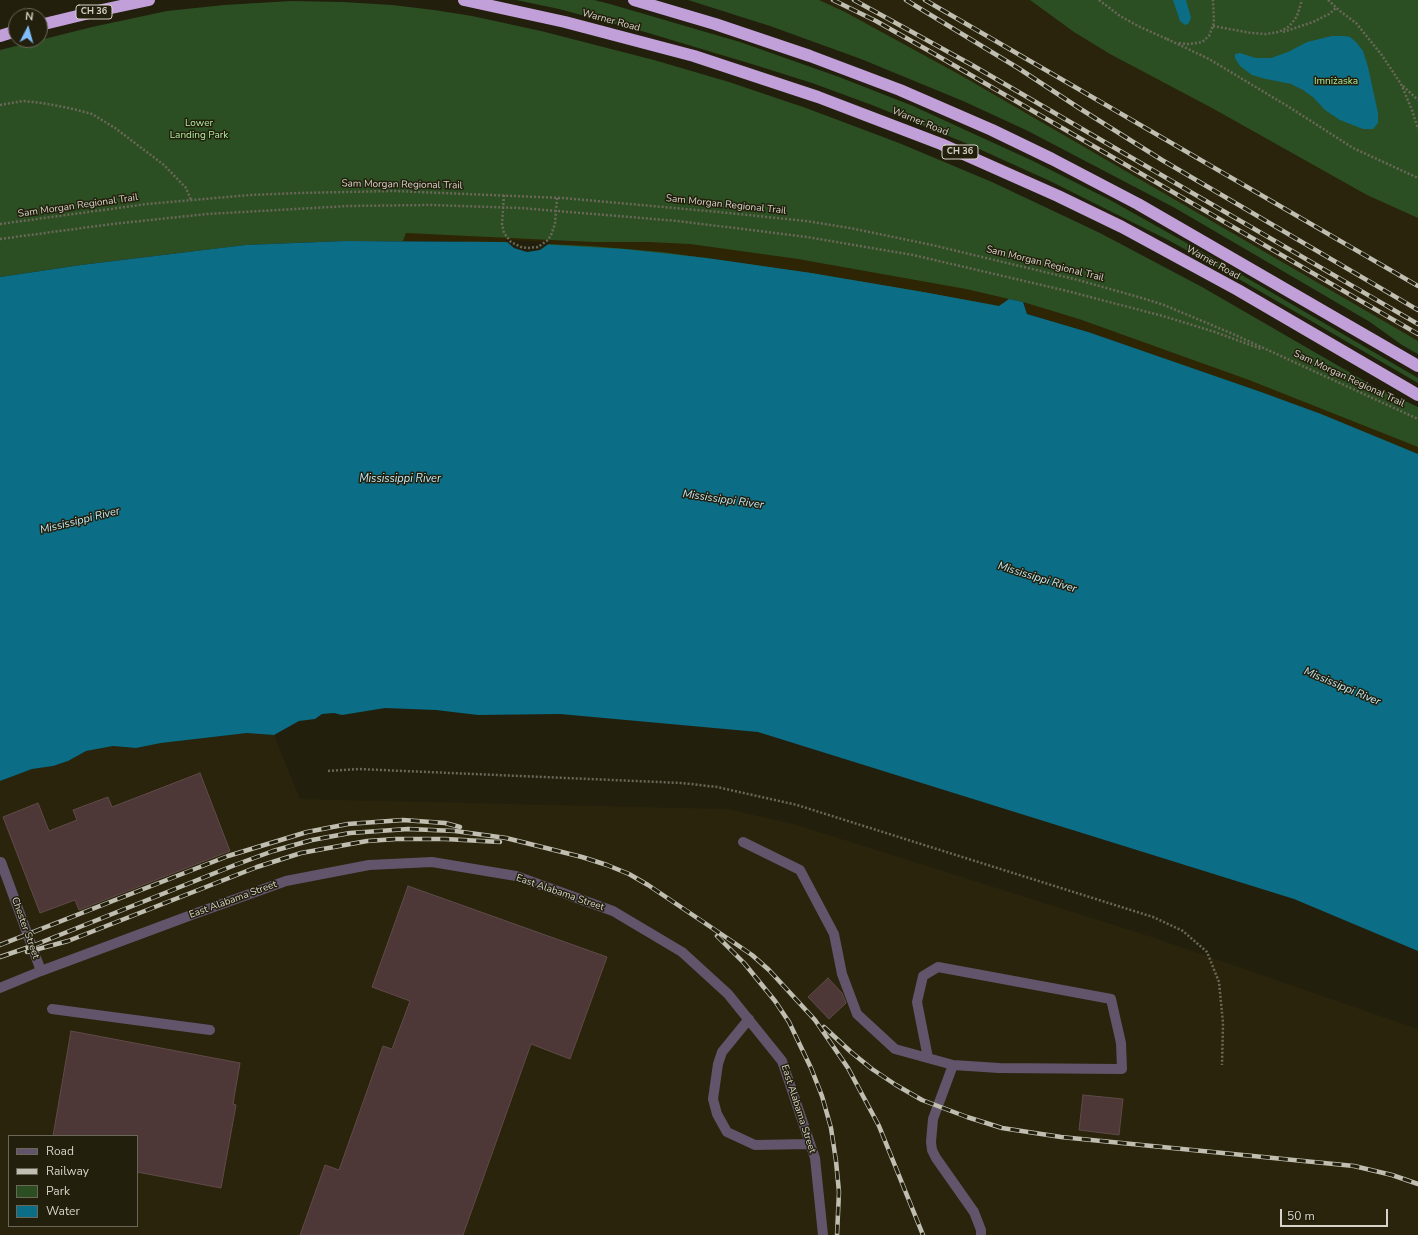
<!DOCTYPE html>
<html>
<head>
<meta charset="utf-8">
<style>
	body { margin:0 }
	#map { position:relative; width:1418px; height:1235px; overflow:hidden; background:#221f0d; font-family:"Nunito Sans",sans-serif }
	canvas { display:block }
	.legend { position:absolute; left:8px; top:1135px; width:130px; height:92px; box-sizing:border-box; background:#221f0d; border:1px solid #6a6758; margin:0; padding:5px 7px; list-style:none; font-size:12px; color:#d6d4c8 }
	.legend li { display:flex; align-items:center; gap:8px; height:20px }
	.legend b { width:20px; border:1px solid #6a6758 }
	.north { position:absolute; left:8px; top:8px; width:40px; height:40px; box-sizing:border-box; background:#221f0d; border:1px solid #6a6758; border-radius:50%; rotate:6deg; font-size:11px; font-weight:700; line-height:16px; text-align:center; color:#d6d4c8 }
	.north::after { content:''; display:block; margin:auto; width:14px; height:18px; background:#80bdfa; clip-path:polygon(50% 0,100% 100%,50% 72%,0 100%) }
	.scale { position:absolute; left:1280px; top:1209px; width:108px; height:18px; box-sizing:border-box; border:2px solid #d6d4c8; border-top:0; padding-left:5px; font-size:12px; line-height:14px; white-space:nowrap; color:#d6d4c8; -webkit-text-stroke:3px #221f0d; paint-order:stroke }
</style>
</head>
<body>
<div id="map">
<canvas width="1418" height="1235"></canvas>
<ul class="legend">
<li><b style="height:5px;background:#62546b"></b>Road</li>
<li><b style="height:5px;background:#c0beb1"></b>Railway</li>
<li><b style="height:11px;background:#2b4f22"></b>Park</li>
<li><b style="height:11px;background:#0b6d86"></b>Water</li>
</ul>
<div class="north">N</div>
<div class="scale">50 m</div>
</div>
<script>
const g = document.querySelector('canvas').getContext('2d');
g.lineJoin = 'round';
function paint(path, color) { g.fillStyle = color; g.fill(path, 'evenodd'); }
const shape = rows => new Path2D(rows.map(r => 'M' + r).join(''));
function trace(path, color, width, dash) { g.strokeStyle = color; g.lineWidth = width; g.lineCap = dash ? 'butt' : 'round'; g.setLineDash(dash || []); g.stroke(path); }
function drawText(font, color, halo, rows, align = 'center') {
  g.font = font + ' "Nunito Sans",sans-serif'; g.lineWidth = 3; g.setLineDash([]); g.textBaseline = 'middle'; g.strokeStyle = halo; g.fillStyle = color; for (const [text, x, y, turn = 0] of rows) {
    g.save(); g.translate(x, y); g.rotate((+turn || 0) * Math.PI / 180); g.textAlign = isNaN(turn) ? turn : align; if (halo) g.strokeText(text, 0, 0); g.fillText(text, 0, 0); g.restore();
  }
}
paint(shape([
	[813,0,1055,0,1418,211,1418,344],
	[247,733,274,735,300,799,727,809,794,824,1152,937,1418,1029,1418,1235,0,1235,0,781,32,769,53,766,68,761,86,751,113,746,136,748,161,743],
	[9,1136,137,1136,137,1226,9,1226]
]), '#29240b');
paint(shape([
	[516,0,594,0,610,4,740,42,839,77,913,106,1033,161,1110,200,1199,250,1418,378,1418,383,1244,282,1170,241,1050,181,968,144,872,105,812,83,755,65,645,32,559,9],
	[688,0,819,0,845,12,962,76,1418,341,1418,354,1402,345,1370,322,1175,208,1028,131,963,101,861,59,770,26],
	[1030,0,1418,0,1418,218,1367,195,1212,108,1110,54,1074,32],
	[291,1,343,2,392,5,434,10,472,16,541,31,654,60,729,82,806,108,899,143,992,182,1100,233,1202,287,1375,387,1418,407,1418,454,1321,414,1261,392,1088,332,1023,302,1009,299,999,306,707,258,455,241,344,241,245,245,81,265,0,277,0,50,92,27,167,11,224,5]
]), '#2b4f22');
paint(shape([
	[406,233,593,242,648,242,690,244,798,259,966,289,1009,299,999,306,923,292,811,273,662,252,591,246,503,242,403,241],
	[1023,302,1079,319,1249,380,1418,447,1418,454,1321,414,1261,392,1088,332,1027,314]
]), '#2d2504');
paint(shape([
	[1173,0,1186,0,1191,18,1188,24,1185,25,1180,21],
	[1332,36,1344,36,1350,37,1356,42,1363,51,1368,67,1378,113,1378,123,1373,129,1363,129,1340,120,1325,110,1314,98,1303,90,1291,84,1266,79,1252,75,1240,66,1235,58,1235,54,1240,53,1256,58,1271,58,1288,52,1307,42],
	[344,241,503,242,624,249,707,258,811,273,923,292,999,306,1009,299,1023,302,1027,314,1088,332,1261,392,1321,414,1418,454,1418,951,1294,899,758,732,560,714,478,715,436,710,385,708,342,715,334,713,322,714,315,719,299,721,274,735,247,733,161,743,136,748,113,746,86,751,68,761,53,766,32,769,0,781,0,277,81,265,245,245]
]), '#0b6d86');
paint(shape([
	[505,240,551,242,540,250,527,252,514,248]
]), '#221f0d');
const building = shape([
	[200,773,230,851,79,910,75,900,40,913,3,817,38,803,49,831,77,820,73,810,108,797,112,807,200,773],
	[408,886,607,957,570,1059,531,1044,463,1235,300,1235,325,1165,339,1170,383,1046,392,1049,410,1001,372,987,408,886],
	[828,978,842,993,846,1003,829,1019,808,997,828,978],
	[71,1031,240,1063,233,1104,236,1105,221,1188,137,1172,137,1136,53,1136,71,1031],
	[1083,1095,1123,1099,1119,1135,1079,1130,1083,1095]
]);
paint(building, '#4d3737');
trace(building, '#604a49', 1);
trace(shape([
	[1099,0,1120,16,1138,26,1169,40],
	[1328,0,1340,11,1356,23,1381,54,1401,84,1412,110,1418,129],
	[1213,26,1251,33,1266,34,1278,32,1287,28,1292,23,1297,16,1302,0],
	[1283,32,1313,22,1329,14,1336,8],
	[1167,39,1209,59,1289,107,1353,148,1418,178],
	[1179,43,1188,44,1197,43,1202,42,1209,36,1214,23,1213,0],
	[1403,86,1418,100],
	[0,105,23,101,42,103,69,108,92,114,115,128,164,165,186,188,191,200],
	[504,195,502,224,504,233,511,242,521,247,527,248,538,247,548,240,551,235,555,224,557,198],
	[0,224,147,204,250,195,298,193,394,191,563,198,719,212,806,221,850,228,932,245,1078,280,1142,298,1164,305,1233,334,1418,419],
	[0,239,112,224,207,214,348,206,431,205,521,208,678,221,807,237,913,255,1063,290,1163,316,1215,332,1261,349],
	[328,771,358,769,682,783,717,787,797,805,1153,917,1183,931,1207,952,1219,982,1223,1023,1222,1065]
]), '#6b6859', 2.5, [2, 2]);
trace(shape([
	[743,842,800,870,834,934,842,974,857,1014,895,1049,953,1065,999,1068,1122,1069,1121,1043,1111,999,938,967,923,976,917,1002,928,1058],
	[1,862,41,971],
	[0,988,41,971,194,914,286,881,369,865,432,862,516,876,613,911,682,952,728,994,782,1061,815,1158,823,1235],
	[52,1009,210,1030],
	[749,1019,722,1052,718,1064,713,1099,717,1114,727,1132,755,1145,810,1144],
	[953,1065,933,1119,931,1142,932,1150,936,1158,974,1212,981,1230,981,1235]
]), '#62546b', 10);
trace(shape([
	[464,0,565,22,694,56,818,97,941,144,1058,196,1122,227,1238,290,1418,395],
	[634,0,715,24,810,56,900,90,992,130,1052,159,1138,204,1418,366],
	[40,25,102,10,149,0],
	[0,36,16,31]
]), '#c19fd8', 12);
const rail = shape([
	[833,0,876,21,931,52,1418,334],
	[854,0,972,65,1418,324],
	[906,0,1018,68,1079,108,1162,160,1418,310],
	[925,0,1418,286],
	[717,936,744,963,775,1001,789,1022,811,1068,822,1096,831,1128,836,1161,839,1192,837,1235],
	[0,945,228,856,307,832,348,824,403,820,445,823,460,827],
	[27,952,68,941,257,867,301,853,367,841,396,839,445,839,500,842],
	[0,957,32,946,235,865,273,851,312,840,350,833,408,829,455,831,506,838,582,857,607,865,629,874,648,885,733,942,752,955,769,970,815,1020,848,1068,879,1126,923,1235],
	[824,1027,851,1052,872,1069,896,1085,922,1100,967,1117,1002,1128,1061,1137,1354,1166,1392,1175,1418,1184]
]);
trace(rail, '#c0beb1', 4.5);
trace(rail, '#221f0d', 3, [9]);
for (const [x, y, w] of [
	[94,12,36],
	[960,152,36]
]) { const box = new Path2D(); box.roundRect(x - w / 2, y - 7, w, 14, 3); g.fillStyle = '#221f0d'; g.fill(box); trace(box, '#d6d4c8', 1); }
drawText('bold 9px', '#d6d4c8', null, [
	["CH 36",94,12],
	["CH 36",960,152]
]);
drawText('10px', '#d6d4c8', '#221f0d', [
	["Warner Road",611,21,15],
	["Warner Road",920,122,22],
	["Sam Morgan Regional Trail",402,185,1],
	["Sam Morgan Regional Trail",726,205,6],
	["Sam Morgan Regional Trail",78,206,-8],
	["Warner Road",1213,263,29],
	["Sam Morgan Regional Trail",1045,264,14],
	["Sam Morgan Regional Trail",1349,379,25],
	["East Alabama Street",560,893,19],
	["East Alabama Street",233,900,-20],
	["Chester Street",25,928,70],
	["East Alabama Street",798,1109,72]
]);
drawText('10px', '#adeb9f', '#221f0d', [
	["Imniżaska",1336,82],
	["Lower",199,124],
	["Landing Park",199,136]
]);
drawText('italic 11px', '#c1ebfa', '#221f0d', [
	["Mississippi River",400,479],
	["Mississippi River",723,500,8],
	["Mississippi River",80,521,-14],
	["Mississippi River",1037,578,17],
	["Mississippi River",1342,687,23]
]);
</script>
</body>
</html>
